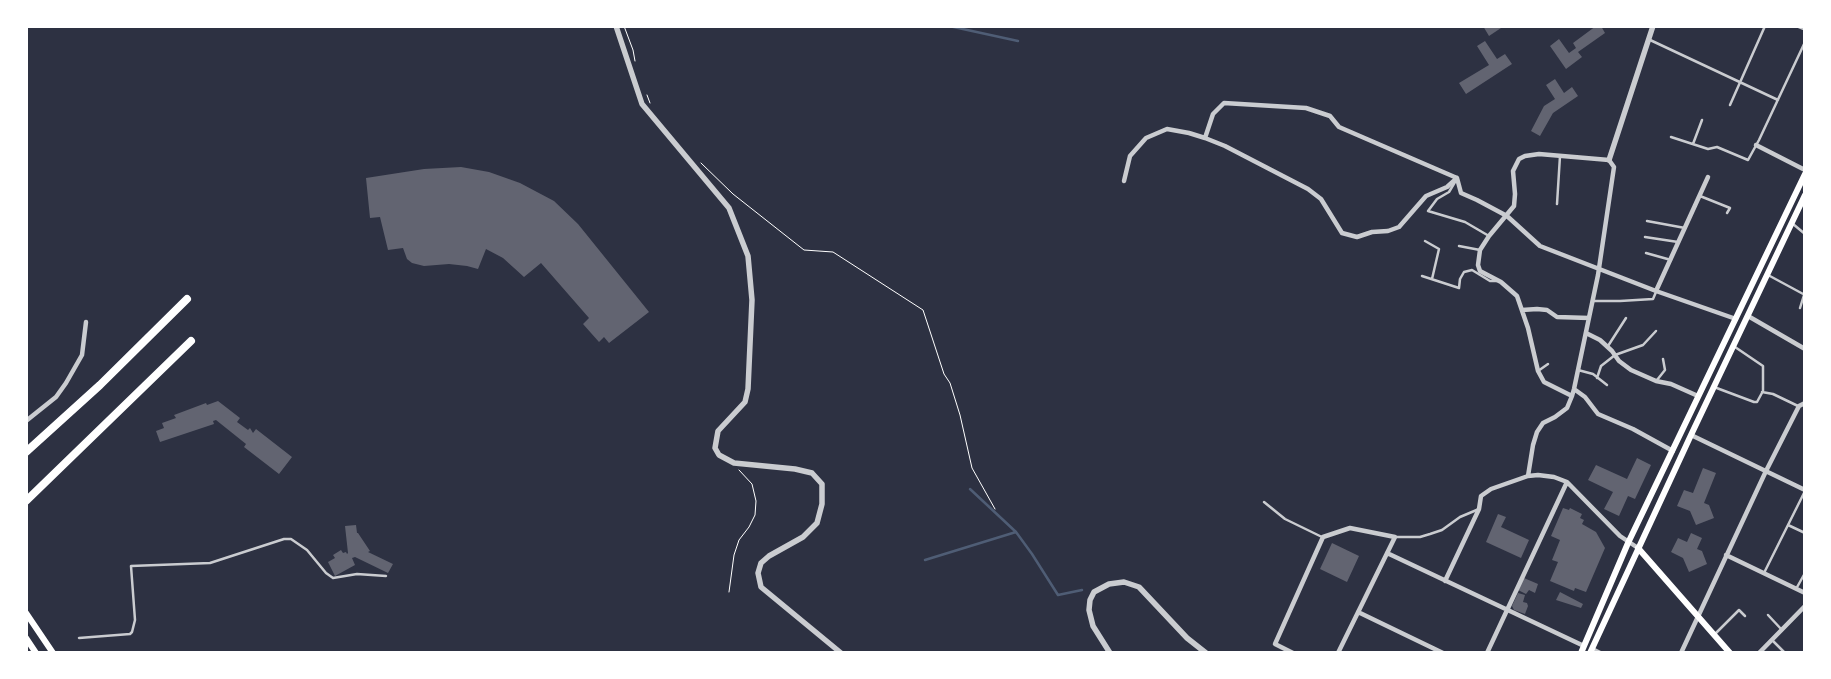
<!DOCTYPE html>
<html>
<head>
<meta charset="utf-8">
<style>
	body { margin:0 }
	#map { position:relative; width:1831px; height:679px; overflow:hidden; background:#2d3142; font-family:"Golos Text",sans-serif }
	canvas { display:block }
	.frame { position:absolute; inset:0; border:28px solid #fff; pointer-events:none }
</style>
</head>
<body>
<div id="map">
<canvas width="1831" height="679"></canvas>
<div class="frame"></div>
</div>
<script>
const g = document.querySelector('canvas').getContext('2d');
g.lineJoin = 'round';
const shape = rows => new Path2D(rows.map(r => 'M' + r).join(''));
function trace(path, color, width, dash) { g.strokeStyle = color; g.lineWidth = width; g.lineCap = dash ? 'butt' : 'round'; g.setLineDash(dash || []); g.stroke(path); }
function paint(path, color) { g.fillStyle = color; g.fill(path, 'evenodd'); }
trace(shape([
	[949,26,1018,41],
	[970,489,1016,532,1032,554,1058,595,1082,590],
	[925,560,1016,532]
]), '#4f5d75', 2.5);
paint(shape([
	[1483,26,1504,26,1489,36],
	[1596,26,1601,26,1605,33,1578,52,1582,57,1566,69,1550,46,1559,39,1569,53,1576,48,1573,43],
	[1485,41,1497,59,1505,54,1512,64,1466,94,1459,83,1489,65,1477,46],
	[1555,79,1564,93,1572,87,1578,96,1553,113,1540,136,1531,131,1544,106,1555,99,1546,85],
	[461,167,489,172,520,183,554,201,578,224,649,312,609,343,604,337,599,342,583,324,589,318,541,263,524,277,503,258,486,249,478,269,467,266,449,264,424,266,412,263,407,259,403,248,388,250,380,217,370,218,366,178,424,169],
	[218,401,240,418,237,422,248,430,250,428,253,433,256,429,292,457,279,474,244,447,246,444,216,420,213,421,214,424,160,442,156,431,164,428,162,423,176,418,174,415,206,403,207,405],
	[1637,458,1651,465,1635,499,1628,496,1619,516,1604,509,1613,492,1588,480,1596,465,1627,479],
	[1703,468,1716,473,1704,503,1709,505,1714,518,1696,525,1690,511,1677,506,1684,490,1693,493],
	[1563,508,1569,510,1570,508,1582,514,1580,518,1584,520,1582,524,1596,532,1605,548,1586,592,1575,588,1574,591,1550,581,1558,562,1552,560,1560,540,1551,536],
	[1498,514,1506,517,1501,527,1529,540,1521,558,1486,542],
	[356,525,357,533,358,533,370,551,368,552,393,564,388,573,355,557,352,558,355,565,335,576,328,562,335,558,333,555,341,550,343,553,346,552,347,554,348,553,345,526],
	[1691,533,1702,538,1697,549,1702,551,1707,564,1689,572,1683,558,1671,552,1678,538,1687,542],
	[1332,543,1359,556,1347,582,1320,569],
	[1524,578,1538,584,1535,593,1529,590,1526,594,1518,590],
	[1560,592,1583,604,1581,608,1556,600],
	[1518,593,1525,595,1523,602,1527,603,1528,606,1525,614,1514,610,1512,606]
]), '#626471');
trace(shape([
	[624,26,633,50,635,61],
	[647,95,650,103],
	[701,163,733,194,804,250,833,252,923,310,944,374,950,383,960,415,972,468,995,509],
	[729,592,734,555,739,540,749,527,755,515,756,501,752,484,739,470]
]), '#fff', 1);
trace(shape([
	[1648,39,1778,100],
	[1730,105,1765,26],
	[1671,137,1708,149,1717,147,1748,160,1759,140,1805,42],
	[1693,144,1702,120],
	[1455,182,1449,192,1437,199,1428,211,1465,222,1489,236],
	[1700,196,1730,208,1727,213],
	[1557,204,1560,156],
	[1647,221,1685,228],
	[1793,224,1805,234],
	[1645,237,1678,242],
	[1425,241,1439,249,1432,279],
	[1459,246,1480,250],
	[1646,253,1671,260],
	[1768,275,1805,295],
	[1422,276,1459,288,1460,279,1464,272,1472,270,1490,281,1497,281],
	[1592,301,1620,301,1653,299,1656,292],
	[1800,308,1804,295],
	[1608,346,1626,318],
	[1578,370,1593,374,1607,385],
	[1538,371,1548,364],
	[1597,378,1601,366,1615,355,1643,345,1656,331],
	[1657,380,1665,370,1663,359],
	[1714,387,1754,402,1757,402,1763,391,1763,366,1735,347],
	[1762,392,1773,394,1798,406],
	[1264,502,1285,519,1322,537],
	[1788,525,1805,533],
	[1396,537,1420,537,1430,534,1442,530,1460,517,1479,509],
	[1764,573,1805,491],
	[1796,589,1805,573],
	[1768,615,1782,630],
	[1715,634,1739,610,1745,616],
	[79,638,130,634,132,632,135,620,131,566,210,563,284,539,291,539,307,550,326,573,333,578,357,574,386,576],
	[1772,640,1785,653]
]), '#caccd0', 2.5);
trace(shape([
	[1205,138,1225,146,1308,189,1321,199,1342,233,1357,237,1372,232,1388,231,1399,227,1426,196,1447,187,1457,178],
	[1756,145,1805,170],
	[1124,181,1130,156,1146,138,1167,129,1189,133,1205,138,1213,114,1224,103,1306,108,1330,116,1339,127,1457,178,1461,193,1477,200,1507,216,1540,246,1656,291,1736,319],
	[1656,291,1708,177],
	[1522,310,1537,309,1547,310,1557,317,1589,318],
	[1748,316,1805,349],
	[1586,333,1600,340,1612,351,1619,361,1631,370,1656,381,1671,384,1698,396],
	[1574,389,1585,397,1598,414,1633,429,1673,451],
	[26,421,56,397,66,383,82,355,86,322],
	[1691,435,1805,490],
	[1528,476,1533,445,1537,432,1543,423,1555,417,1567,408,1572,396,1574,389,1598,275,1614,167,1609,160,1539,154,1525,156,1519,159,1513,171,1515,194,1514,206,1489,236,1480,250,1478,265,1480,271,1501,282,1517,296,1528,328,1538,371,1544,382,1572,396],
	[1387,553,1584,646],
	[1726,555,1805,593],
	[1445,581,1479,509,1481,496,1491,489,1528,476,1538,475,1554,477,1567,482,1620,536,1638,548],
	[1358,612,1443,653],
	[1592,649,1600,653],
	[1293,653,1275,644,1323,537,1350,528,1395,537,1338,653],
	[1487,653,1567,482],
	[1681,653,1766,471,1799,406,1805,403],
	[1759,653,1805,606]
]), '#caccd0', 4.5);
trace(shape([
	[616,26,642,104,729,208,748,256,752,300,748,389,745,402,718,431,715,448,719,455,734,463,795,469,812,473,822,484,822,504,817,523,803,537,769,556,761,563,758,573,761,587,841,653],
	[1800,26,1805,28],
	[1609,160,1653,26],
	[1110,653,1093,626,1089,610,1090,600,1094,592,1109,584,1124,582,1139,587,1187,638,1206,653]
]), '#caccd0', 5.5);
trace(shape([
	[1638,548,1730,653],
	[26,613,53,653],
	[26,638,36,653],
	[1581,653,1628,543,1805,174],
	[1590,653,1691,435,1805,195]
]), '#fff', 6);
trace(shape([
	[26,452,100,385,187,299],
	[26,501,191,341]
]), '#fff', 8);
</script>
</body>
</html>
